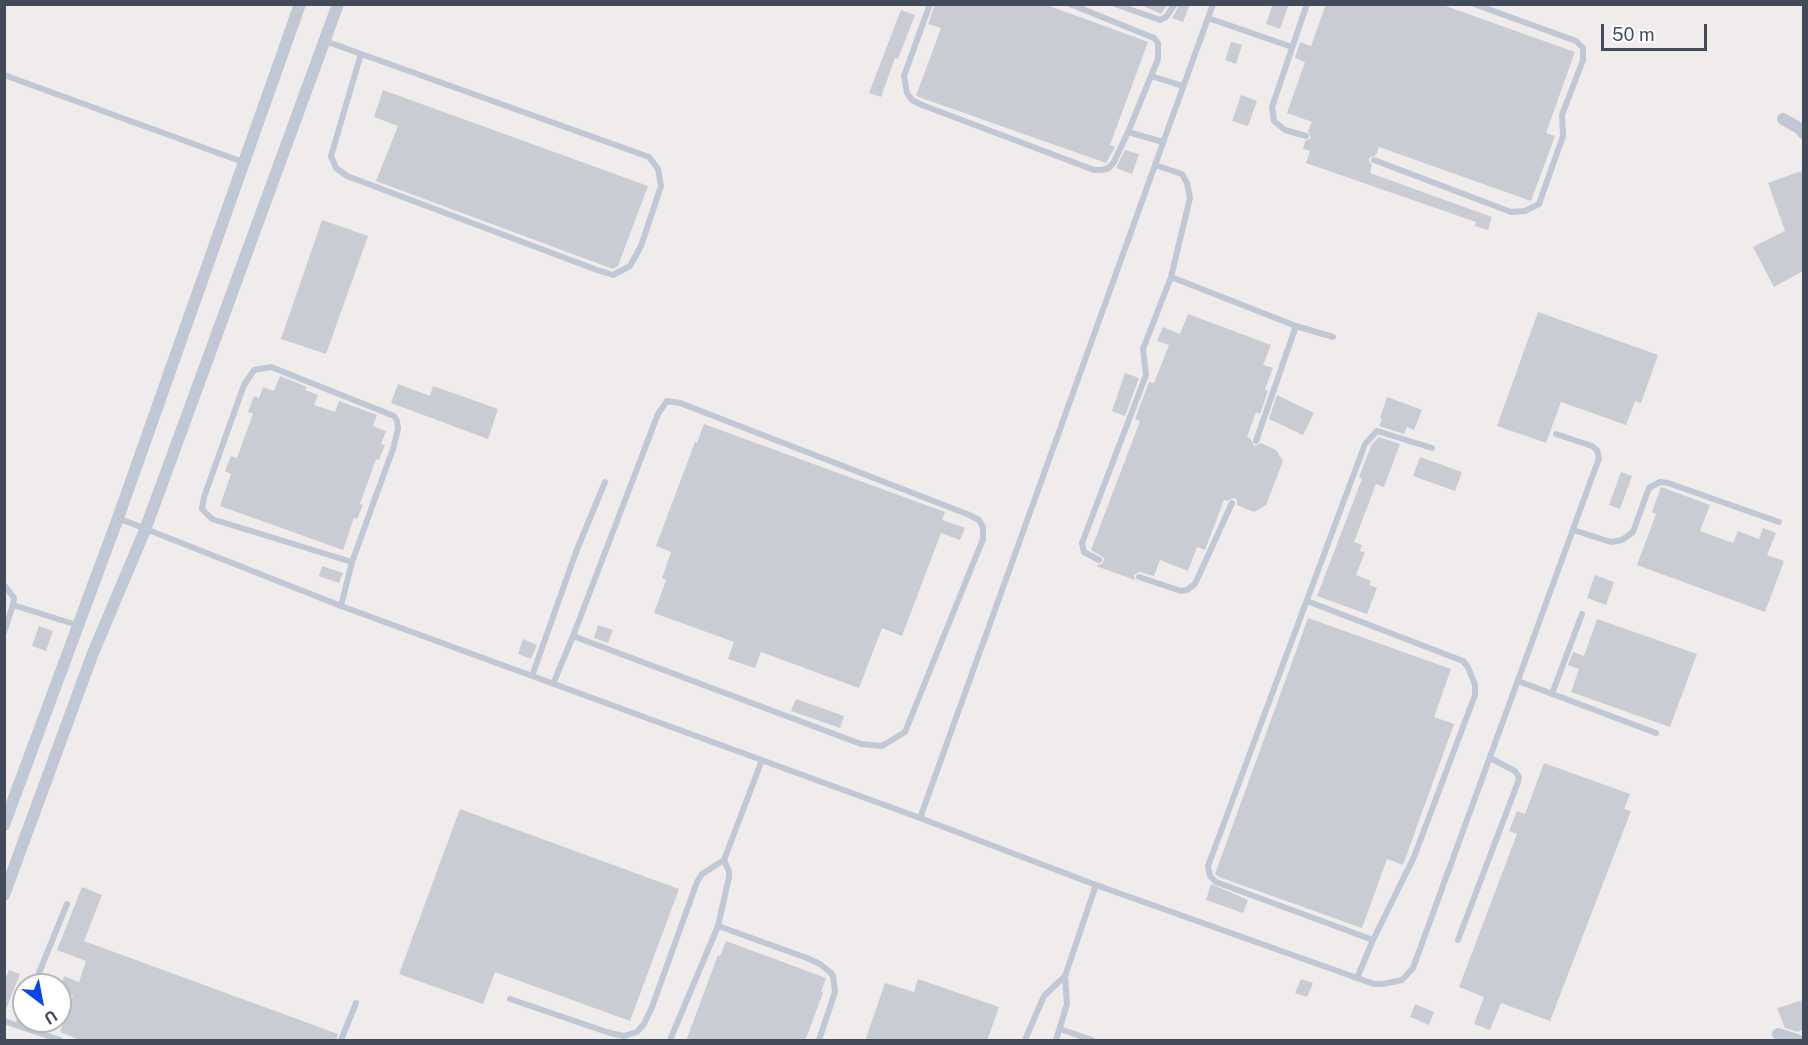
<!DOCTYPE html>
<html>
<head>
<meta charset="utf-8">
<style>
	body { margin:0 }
	#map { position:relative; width:1808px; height:1045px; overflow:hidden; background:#efeceb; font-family:"Public Sans",sans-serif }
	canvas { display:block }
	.frame { position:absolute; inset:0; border:6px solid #434b5b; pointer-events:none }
	.north { position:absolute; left:12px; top:973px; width:60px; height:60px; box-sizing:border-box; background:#fff; border:2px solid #b4b7bd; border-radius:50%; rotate:148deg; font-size:16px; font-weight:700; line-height:24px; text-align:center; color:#434b5b }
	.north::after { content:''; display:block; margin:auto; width:21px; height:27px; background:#0845ec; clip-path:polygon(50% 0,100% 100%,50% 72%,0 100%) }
	.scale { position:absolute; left:1601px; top:24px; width:106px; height:27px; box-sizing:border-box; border:3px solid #434b5b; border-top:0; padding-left:8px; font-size:18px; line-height:21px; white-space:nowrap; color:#434b5b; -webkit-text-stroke:4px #fff; paint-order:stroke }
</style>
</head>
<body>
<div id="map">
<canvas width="1808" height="1045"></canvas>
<div class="frame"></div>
<div class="north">U</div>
<div class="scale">50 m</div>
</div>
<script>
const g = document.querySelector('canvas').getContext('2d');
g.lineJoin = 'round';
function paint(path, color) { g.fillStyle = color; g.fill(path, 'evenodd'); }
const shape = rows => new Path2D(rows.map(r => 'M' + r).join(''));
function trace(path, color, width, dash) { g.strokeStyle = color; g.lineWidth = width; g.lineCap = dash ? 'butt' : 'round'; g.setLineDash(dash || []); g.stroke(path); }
paint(shape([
	[935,4,1044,4,1148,42,1110,145,1115,147,1106,163,916,96,941,28,928,24],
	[1139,4,1168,4,1161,14],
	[1180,4,1190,4,1183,22,1172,18],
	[1273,4,1289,4,1280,29,1266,24],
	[1326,4,1440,4,1575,52,1546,133,1555,136,1531,201,1379,147,1376,155,1369,158,1369,161,1372,165,1370,173,1492,217,1488,230,1475,226,1476,222,1306,163,1310,151,1303,149,1305,141,1311,138,1308,131,1312,122,1287,113,1305,62,1295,58,1300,42,1311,46],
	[901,10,915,15,898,59,895,58,881,97,869,93],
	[1231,42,1242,45,1236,64,1225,60],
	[383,90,648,186,618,266,613,269,376,181,398,126,374,117],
	[1241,95,1257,101,1248,126,1232,121],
	[1125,150,1139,154,1132,174,1116,168],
	[1801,171,1803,179,1803,271,1774,287,1753,247,1785,231,1768,183],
	[322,220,368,236,326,354,281,339],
	[1538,312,1658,355,1641,403,1635,401,1626,425,1561,402,1546,443,1497,426],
	[1188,314,1271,345,1263,365,1273,368,1265,389,1268,391,1260,414,1256,412,1247,437,1251,439,1254,446,1261,443,1276,450,1283,461,1266,505,1254,512,1237,505,1237,500,1234,498,1227,501,1224,500,1205,550,1197,547,1188,571,1160,560,1154,576,1139,572,1134,575,1135,580,1096,566,1103,563,1104,558,1091,550,1140,421,1135,419,1149,382,1154,383,1169,345,1157,341,1163,327,1180,334],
	[1125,373,1139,378,1125,416,1112,411],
	[280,376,307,387,305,390,318,395,314,405,335,412,339,401,377,415,373,426,386,431,381,444,385,445,379,460,376,459,360,504,363,505,357,519,354,518,343,550,220,506,231,474,225,471,231,456,237,458,253,414,248,412,254,396,259,398,263,387,274,391],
	[398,384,430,396,433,386,498,409,488,439,391,403],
	[1277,395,1314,413,1303,435,1269,419],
	[1387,397,1422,410,1414,430,1407,427,1404,434,1379,426,1382,419,1380,418],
	[704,424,945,512,942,520,965,528,960,540,941,533,902,636,882,628,859,688,761,652,755,668,728,659,734,642,654,613,666,580,662,578,671,552,656,546,695,442,697,443],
	[1379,437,1400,444,1384,487,1376,484,1354,542,1362,545,1360,551,1365,552,1356,575,1371,581,1369,585,1377,588,1367,614,1317,596,1362,479,1359,477,1372,444],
	[1420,457,1462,472,1455,491,1413,476],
	[1621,472,1632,476,1620,509,1609,505],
	[1661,487,1710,505,1700,531,1733,543,1738,531,1759,539,1763,528,1776,533,1767,555,1784,561,1765,612,1637,565,1656,514,1652,512],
	[322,566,343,573,339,583,319,576],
	[1595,575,1614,582,1606,605,1587,598],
	[1308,618,1451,669,1434,717,1454,724,1403,865,1387,859,1362,928,1219,877,1215,874],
	[1597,619,1697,654,1670,727,1571,692,1579,669,1568,665,1573,652,1584,656],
	[598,625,613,630,608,643,594,638],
	[39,626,53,631,46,651,32,646],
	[523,639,537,645,531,659,518,654],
	[796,699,844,716,840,728,791,711],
	[1544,763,1630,794,1624,809,1631,811,1550,1021,1501,1003,1490,1030,1474,1024,1484,997,1459,987,1517,834,1509,831,1517,811,1525,814],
	[460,809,679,889,630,1021,495,972,483,1004,399,974],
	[1211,884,1248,900,1243,913,1206,900],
	[82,887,102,895,84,941,338,1034,336,1041,82,1041,60,1032,73,996,60,991,64,976,79,982,86,961,57,950],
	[726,941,826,978,821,992,823,993,805,1041,686,1041,718,955,720,956],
	[9,970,20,974,5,1012,4,982],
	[918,979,999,1007,987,1041,865,1041,885,983,914,992],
	[1301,979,1313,983,1307,997,1295,993],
	[1803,1000,1803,1029,1798,1032,1785,1028,1777,1008],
	[1415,1004,1434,1012,1429,1025,1410,1017]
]), '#caccd4');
trace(shape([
	[930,4,904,76,907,93,912,100,922,105,1094,170,1102,170,1109,168,1114,162,1128,132,1158,59,1158,43,1154,38,1070,4],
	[1115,4,1160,20,1166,17,1175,4],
	[1208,18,1292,47],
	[325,41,649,157,658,169,661,186,641,246,630,266,613,275,597,270,347,176,336,168,331,156,361,54],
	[4,75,243,162],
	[1151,76,1183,86],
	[1128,132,1163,142],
	[1306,136,1285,130,1274,121,1272,107,1307,4],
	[1374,160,1511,212,1525,211,1539,204,1563,136,1562,115,1583,60,1583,48,1576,41,1474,4],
	[1171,277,1296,326,1333,337],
	[1256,441,1296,326],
	[118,518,341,606,920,818,1096,885,1374,984,1383,984,1402,980,1413,968,1599,458,1597,450,1592,446,1556,434],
	[1573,530,1611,542,1622,540,1633,532,1649,488,1660,482,1668,483,1779,522],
	[1099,560,1084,552,1082,543,1146,375,1143,349,1171,277,1190,198,1187,183,1182,174,1155,165],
	[1139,577,1181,591,1187,590,1195,584,1232,503],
	[4,585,14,598,13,605],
	[1307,601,1463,661,1468,667,1475,685,1475,695,1414,857,1373,940,1357,978],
	[341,606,352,562,393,449,398,429,397,421,394,416,271,367,254,370,244,385,204,497,202,509,212,519,352,562],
	[4,632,13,605,77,625],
	[532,676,576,552,605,482],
	[1518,681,1656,733],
	[553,684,573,636,658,414,667,401,680,403,967,514,979,520,983,527,983,539,905,732,882,746,861,744,573,636],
	[1552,694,1582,614],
	[920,818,1213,4],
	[718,926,807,958,820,964,831,973,833,976,835,992,819,1040],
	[1373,940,1216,882,1210,876,1208,866,1365,444,1377,431,1432,448],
	[1458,940,1518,782,1519,777,1515,771,1490,758],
	[34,985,67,904],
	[510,999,610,1033,624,1036,637,1032,644,1024,652,1007,697,882,702,874,724,860],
	[4,1021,60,1040],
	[18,1025,24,1010],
	[1060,1029,1092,1040],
	[341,1040,356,1003],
	[670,1040,718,926,729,877,729,871,724,860,762,760],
	[1025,1040,1044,996,1065,976],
	[1056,1040,1067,1004,1065,976,1096,885]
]), '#c0c8d5', 6);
trace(shape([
	[1783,119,1799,128,1804,134],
	[4,825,118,518,300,4],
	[4,895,93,653,145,530,338,4],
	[1778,1034,1797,1040]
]), '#c0c8d5', 12);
</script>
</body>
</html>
